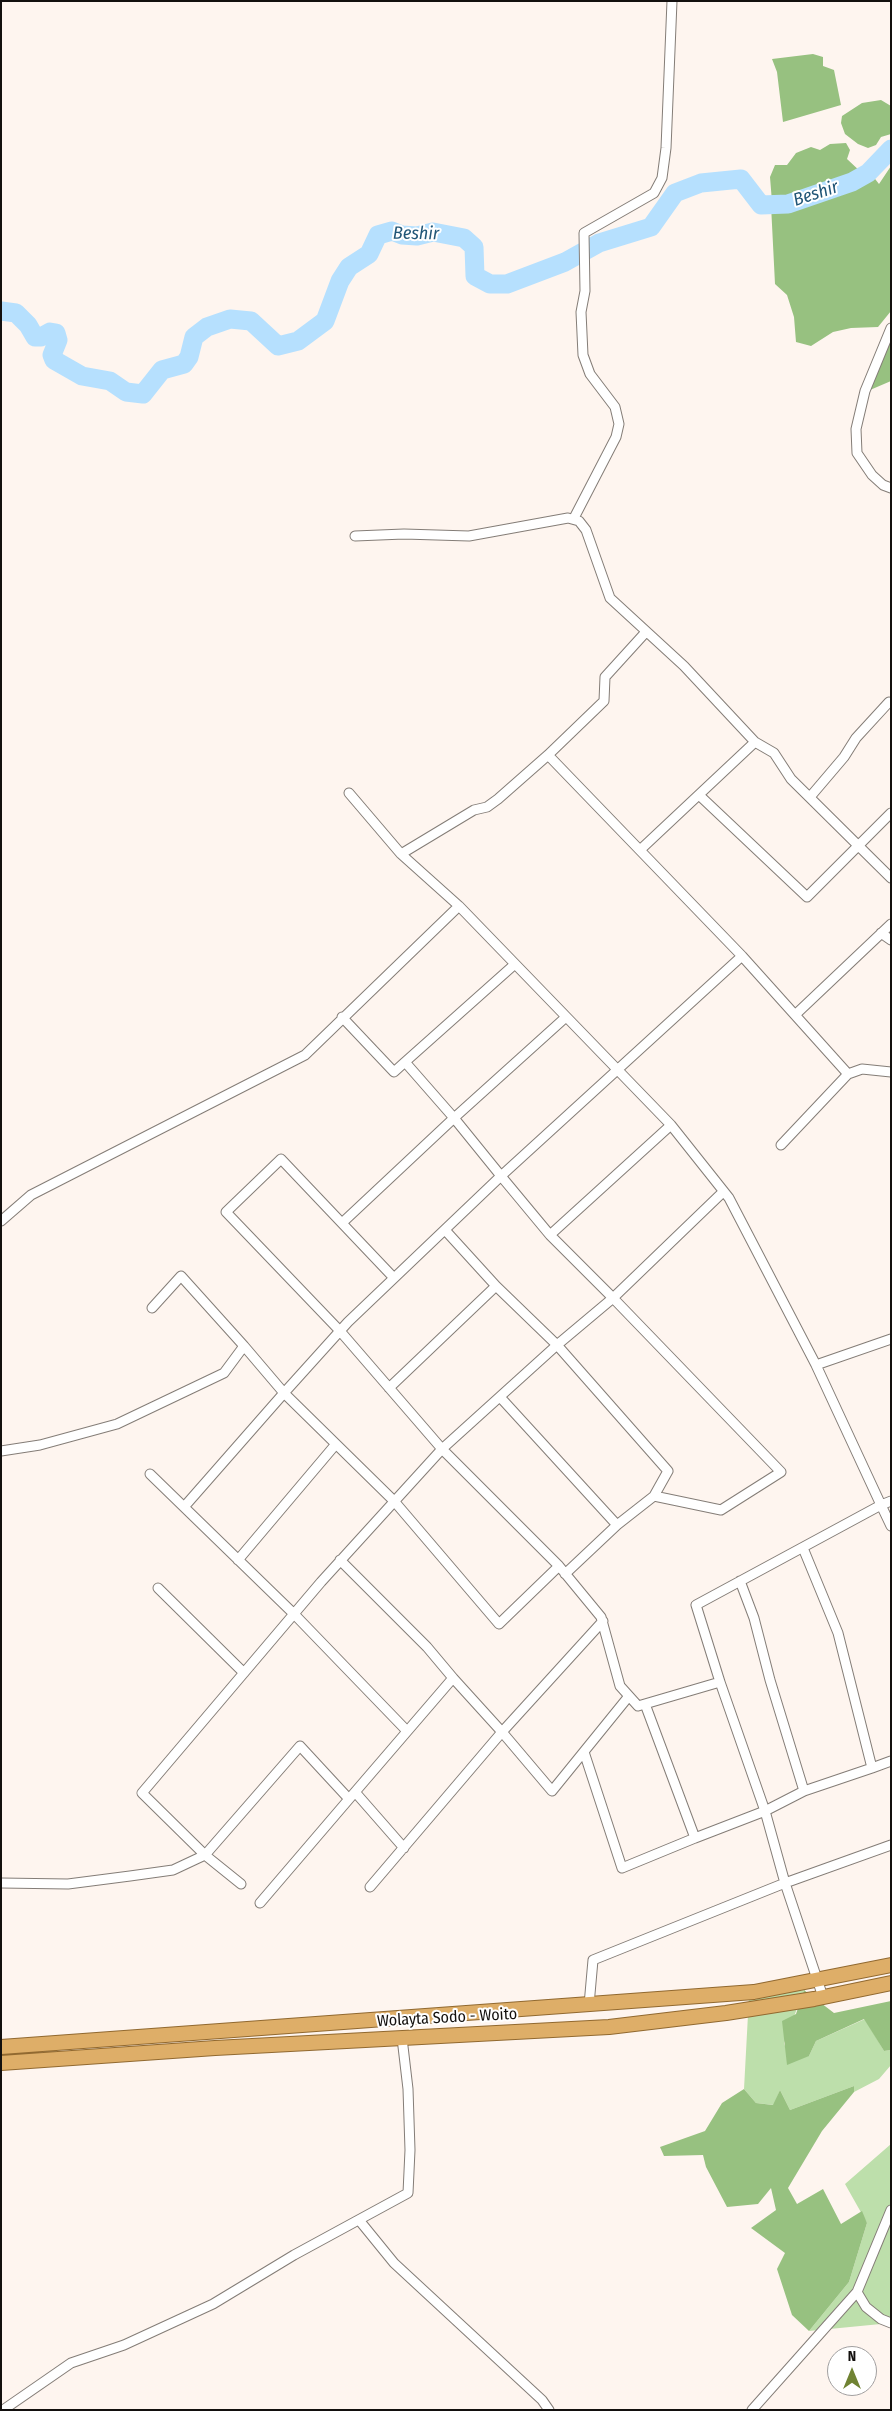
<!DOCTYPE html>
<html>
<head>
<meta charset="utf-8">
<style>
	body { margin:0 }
	#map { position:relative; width:892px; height:2411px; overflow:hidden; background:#fef5ef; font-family:"Fira Sans Condensed",sans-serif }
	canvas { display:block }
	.frame { position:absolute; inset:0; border:2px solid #13100e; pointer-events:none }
	.north { position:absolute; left:827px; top:2346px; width:50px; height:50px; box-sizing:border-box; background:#fff; border:1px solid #a19f9f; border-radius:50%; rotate:0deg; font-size:14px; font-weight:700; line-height:20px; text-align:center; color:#13100e }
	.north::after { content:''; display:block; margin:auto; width:18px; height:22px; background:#708333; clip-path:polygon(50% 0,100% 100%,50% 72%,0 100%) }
</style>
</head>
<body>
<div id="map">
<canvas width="892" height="2411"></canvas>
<div class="frame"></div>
<div class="north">N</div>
</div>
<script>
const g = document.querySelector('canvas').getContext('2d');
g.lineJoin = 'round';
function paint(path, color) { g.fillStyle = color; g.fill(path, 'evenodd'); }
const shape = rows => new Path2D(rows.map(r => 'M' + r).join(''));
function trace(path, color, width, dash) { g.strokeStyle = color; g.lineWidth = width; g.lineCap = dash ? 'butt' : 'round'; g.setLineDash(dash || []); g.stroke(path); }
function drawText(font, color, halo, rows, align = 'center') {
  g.font = font + ' "Fira Sans Condensed",sans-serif'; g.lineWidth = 4; g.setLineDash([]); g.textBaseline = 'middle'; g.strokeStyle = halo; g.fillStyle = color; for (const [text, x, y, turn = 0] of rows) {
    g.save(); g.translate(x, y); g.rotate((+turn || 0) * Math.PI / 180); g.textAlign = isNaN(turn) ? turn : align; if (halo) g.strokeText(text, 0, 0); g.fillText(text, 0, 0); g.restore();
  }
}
paint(shape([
	[804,1990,784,2043,787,2052,809,2056,816,2041,865,2019,884,2051,891,2050,891,2065,879,2079,854,2092,854,2086,790,2110,780,2090,774,2105,756,2103,744,2089,749,1996],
	[891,2144,891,2323,809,2331,849,2282,867,2223,845,2184]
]), '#bddfab');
paint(shape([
	[813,54,823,57,823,66,834,70,841,105,783,122,777,72,772,59],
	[881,100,891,106,891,134,881,137,876,145,868,148,858,144,845,134,841,123,842,116,862,103],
	[846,143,850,150,847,159,862,173,854,179,796,199,772,202,770,177,775,165,787,165,796,153,811,147,820,150,830,144],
	[891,166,891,311,878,327,851,328,833,332,811,346,796,342,794,317,787,295,775,284,771,205,790,207,872,175,879,184],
	[891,331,891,381,870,390],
	[804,1990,834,2013,891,2001,891,2050,884,2051,864,2019,816,2041,809,2056,787,2065,782,2021,796,2014],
	[854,2086,854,2092,822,2131,788,2188,797,2204,823,2189,841,2224,862,2211,867,2223,849,2282,809,2331,792,2315,777,2269,785,2253,751,2228,776,2210,771,2188,758,2204,727,2207,706,2167,703,2155,664,2156,660,2147,705,2131,722,2103,744,2089,756,2103,773,2105,780,2090,790,2110]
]), '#97c180');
trace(shape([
	[1,311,16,313,28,325,35,337,41,337,50,332,56,333,58,340,52,355,54,360,82,376,110,381,126,392,143,394,162,370,184,364,189,357,194,337,207,327,230,319,251,321,278,346,298,341,325,321,340,281,349,267,369,254,378,235,392,231,402,235,417,236,433,232,464,238,474,247,475,276,490,284,507,284,565,262,599,243,651,227,675,193,701,183,741,179,761,205,788,204,852,182,868,173,891,149]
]), '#b6e0fe', 19);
const minor = shape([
	[891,328,865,391,856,429,857,453,872,475,883,485,891,488],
	[574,518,616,437,619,424,615,407,590,374,583,355,581,312,585,291,584,233,654,193,662,178,666,148,672,1],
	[355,536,404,534,469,536,568,518,579,521,586,530,610,598,684,666,755,742,774,753,791,779,891,878],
	[548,755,742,956,848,1074],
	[699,795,807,897,891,813],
	[810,797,844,757,856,738,889,702],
	[640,850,755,742],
	[401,854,474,810,487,807,498,799,548,755,604,701,605,677,645,633],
	[881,933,891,940],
	[795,1015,891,924],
	[342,1017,394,1072,405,1062,454,1118,566,1017],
	[405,1062,515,964],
	[671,1125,729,1198,816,1365,891,1339],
	[781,1145,848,1074,862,1069,891,1072],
	[1,1221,31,1195,305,1055,459,906,401,854,349,793],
	[342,1223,454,1118,501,1176,742,956],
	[550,1235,613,1298,557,1345,442,1449,321,1582,142,1793,205,1855,300,1746,349,1799,453,1678,502,1732,552,1791,629,1696],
	[496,1286,557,1345,668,1471,654,1496],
	[152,1308,181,1276,244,1346],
	[389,1388,496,1286,445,1230],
	[500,1397,617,1525,654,1496,721,1510,781,1472,613,1298,723,1192],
	[1,1451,40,1445,117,1424,224,1373,244,1346,284,1393,348,1322,501,1176,550,1235,671,1125,459,906],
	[150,1474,294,1614,407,1731],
	[891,1501,881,1505,891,1526],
	[184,1507,284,1393,394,1501,499,1624,559,1566,442,1449,340,1331,226,1212,281,1159,394,1278],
	[803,1548,838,1633,872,1768,804,1791],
	[238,1560,336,1444],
	[340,1560,427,1647,453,1678],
	[559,1566,601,1617,620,1686,638,1706,720,1682,696,1605,881,1505,816,1365],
	[565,1574,617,1525],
	[740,1581,754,1618,770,1680,804,1791,765,1811,785,1883,891,1845],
	[158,1588,244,1673],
	[584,1752,622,1868,695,1838,645,1704],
	[872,1768,891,1761],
	[355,1792,404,1848],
	[695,1838,765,1811,720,1682],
	[1,1883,68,1884,130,1876,173,1870,205,1855,241,1884],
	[370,1887,502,1732,603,1621],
	[260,1903,349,1799],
	[589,2005,593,1960,785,1883,823,1997],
	[359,2220,394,2263,542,2400,549,2410],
	[857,2292,866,2307,881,2319,891,2323],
	[3,2410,71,2363,124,2345,213,2304,294,2255,408,2193,410,2150,408,2089,402,2038],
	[752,2410,857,2292,891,2210]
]);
const trunk = shape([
	[1,2047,754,1992,891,1965],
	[1,2063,215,2048,609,2027,726,2013,814,1999,891,1983]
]);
trace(minor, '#847d77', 11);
trace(trunk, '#916930', 16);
trace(minor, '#fff', 9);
trace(trunk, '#deae68', 14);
drawText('16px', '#13100e', '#fff', [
	["Wolayta Sodo - Woito",447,2018,-3]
]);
drawText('italic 18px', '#215677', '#fff', [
	["Beshir",816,194,-18],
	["Beshir",416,234,1]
]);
</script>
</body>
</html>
